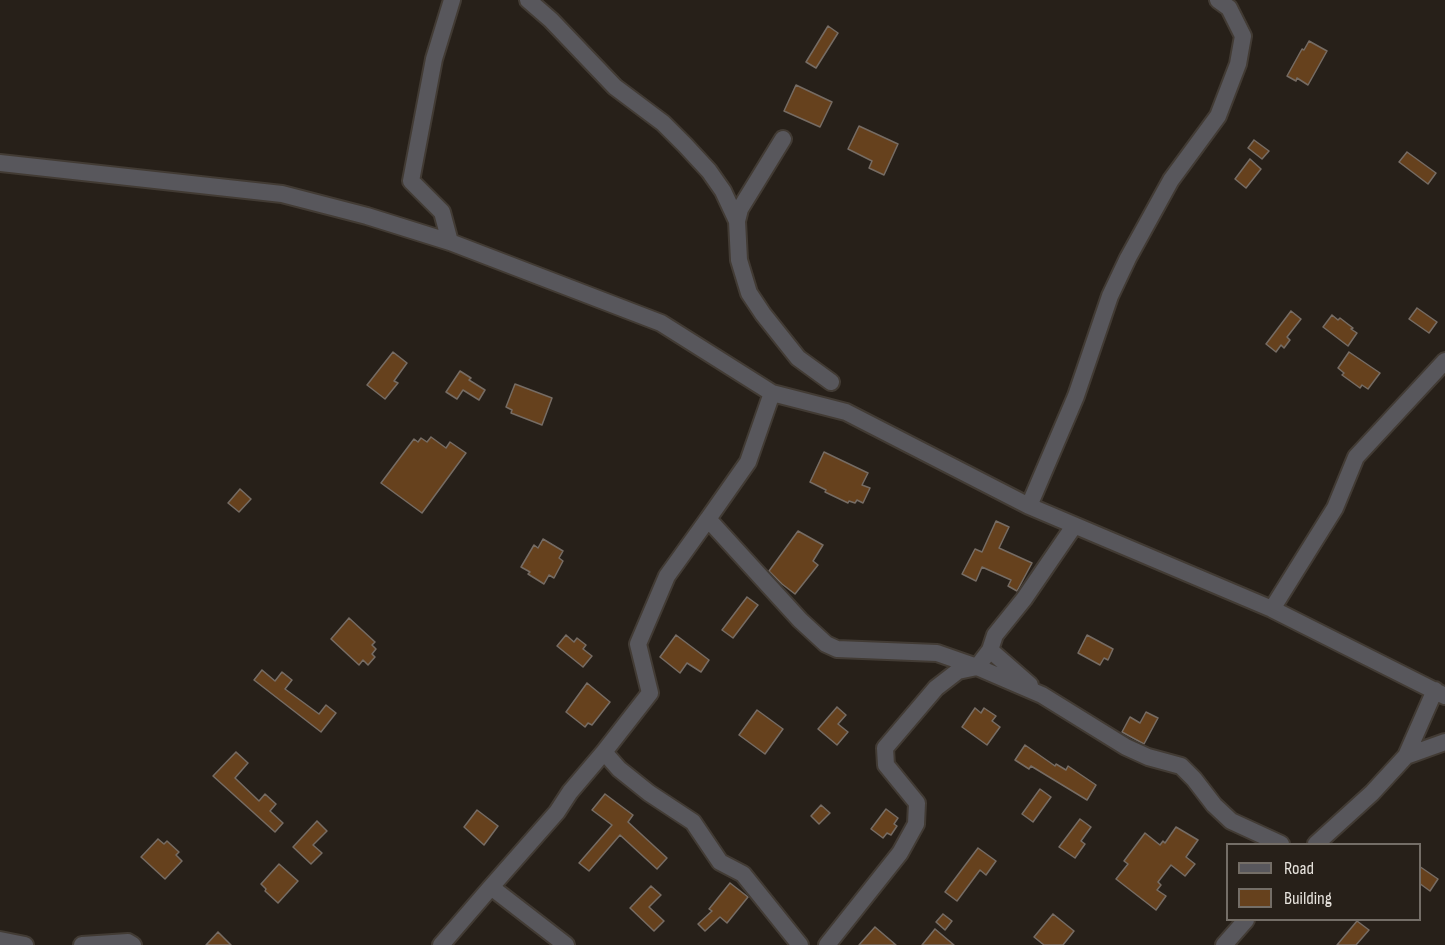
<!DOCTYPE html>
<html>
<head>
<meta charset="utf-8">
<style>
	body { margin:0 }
	#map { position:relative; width:1445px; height:945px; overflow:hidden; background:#272019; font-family:"Sofia Sans Condensed",sans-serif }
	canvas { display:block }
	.legend { position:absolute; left:1226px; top:843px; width:195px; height:78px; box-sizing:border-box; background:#272019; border:2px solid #746e67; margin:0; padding:8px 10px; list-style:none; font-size:18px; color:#e7e3dd }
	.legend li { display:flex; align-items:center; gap:12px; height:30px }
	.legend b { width:30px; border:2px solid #746e67 }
</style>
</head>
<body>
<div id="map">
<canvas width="1445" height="945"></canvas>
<ul class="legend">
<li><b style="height:8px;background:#58575c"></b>Road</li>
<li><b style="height:16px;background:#66411d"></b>Building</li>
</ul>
</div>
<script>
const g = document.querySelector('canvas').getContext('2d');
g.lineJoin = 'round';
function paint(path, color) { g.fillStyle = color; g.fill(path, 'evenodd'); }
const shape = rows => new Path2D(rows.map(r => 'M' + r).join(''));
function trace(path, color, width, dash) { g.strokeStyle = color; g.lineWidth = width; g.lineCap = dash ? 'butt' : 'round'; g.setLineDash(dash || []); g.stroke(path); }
const building = shape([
	[828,26,838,33,816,68,806,62,828,26],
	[1309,41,1327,51,1308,85,1297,78,1296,81,1287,76,1302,49,1304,50,1309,41],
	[796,85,832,102,820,127,784,111,796,85],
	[859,126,898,144,884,175,869,168,872,161,848,149,859,126],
	[1254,140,1269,151,1262,159,1248,148,1254,140],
	[1407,152,1436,173,1428,184,1399,162,1407,152],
	[1250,159,1261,169,1246,188,1235,179,1250,159],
	[1417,308,1437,322,1429,333,1409,319,1417,308],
	[1291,311,1301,319,1287,337,1290,340,1284,348,1281,345,1276,352,1266,344,1291,311],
	[1332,315,1338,320,1340,318,1353,328,1351,329,1357,333,1348,346,1323,327,1332,315],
	[393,352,407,363,394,381,398,383,385,399,367,385,393,352],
	[1349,352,1380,373,1368,389,1362,385,1360,388,1342,375,1344,373,1338,368,1349,352],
	[460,371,471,378,469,380,485,390,479,400,463,390,457,399,446,392,460,371],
	[515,384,552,398,542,425,511,413,512,410,506,407,515,384],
	[431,437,446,448,450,442,466,453,422,513,381,483,414,439,418,442,421,438,427,442,431,437],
	[824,452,868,473,862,485,870,488,863,503,857,500,855,503,849,501,848,503,825,492,826,490,810,482,824,452],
	[240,489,251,499,239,512,228,503,240,489],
	[996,521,1009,527,999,548,1032,563,1017,591,1008,586,1011,580,982,567,976,581,962,574,975,549,982,552,996,521],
	[798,531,823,545,813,561,818,565,795,594,782,584,769,571,798,531],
	[543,539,563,551,559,558,563,561,554,578,549,575,544,584,528,574,530,572,521,567,534,545,538,548,543,539],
	[747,597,758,605,733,638,722,630,747,597],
	[349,618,375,642,372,645,376,649,372,654,375,657,368,665,363,660,359,665,331,639,349,618],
	[566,635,574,642,577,638,586,645,583,649,592,656,583,667,557,646,566,635],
	[676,635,709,660,701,672,687,663,680,673,660,657,676,635],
	[1087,635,1113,649,1108,660,1104,658,1100,665,1078,653,1087,635],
	[262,670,275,681,282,672,292,680,285,689,319,714,326,705,336,713,321,732,254,680,262,670],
	[587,683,610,702,592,725,588,723,585,727,566,712,587,683],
	[837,707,846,715,838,724,848,732,837,745,818,729,837,707],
	[975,708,981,713,984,708,996,716,992,721,1000,727,987,745,962,727,975,708],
	[757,710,783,729,765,754,739,735,757,710],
	[1146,712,1158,718,1144,744,1122,732,1130,717,1140,723,1146,712],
	[1025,745,1055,766,1056,764,1066,770,1068,766,1096,785,1087,800,1031,766,1029,769,1015,760,1025,745],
	[236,752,248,763,235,778,259,801,265,794,276,804,270,811,283,823,275,832,213,776,236,752],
	[1040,789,1051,797,1033,822,1022,814,1040,789],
	[605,794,633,815,628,822,667,858,657,869,620,835,589,871,579,863,612,825,592,810,605,794],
	[821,805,830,813,819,824,811,816,821,805],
	[886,809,898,818,894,824,897,826,891,835,887,833,883,838,871,829,886,809],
	[477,810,498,826,484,845,464,827,477,810],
	[1080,819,1091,827,1081,841,1085,844,1075,858,1059,847,1080,819],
	[317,821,327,831,313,845,322,853,311,864,293,847,317,821],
	[1176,827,1198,840,1186,857,1195,864,1185,876,1171,865,1158,882,1161,885,1157,890,1166,896,1156,910,1116,879,1128,864,1124,861,1145,833,1160,845,1163,841,1165,843,1176,827],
	[158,839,164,844,167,841,179,852,176,855,182,861,165,879,141,857,158,839],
	[978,848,996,861,986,875,980,870,957,901,945,892,978,848],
	[279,864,298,881,278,903,265,891,266,889,261,884,279,864],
	[1419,866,1438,879,1430,891,1419,883,1419,866],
	[730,883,748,897,727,923,720,917,705,931,698,924,712,911,709,909,730,883],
	[651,886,661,895,649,907,664,921,654,931,630,908,651,886],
	[943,914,952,921,945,930,936,922,943,914],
	[1053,914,1074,931,1063,945,1044,945,1034,937,1053,914],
	[1357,921,1369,930,1356,945,1337,945,1357,921],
	[875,927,896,945,859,945,875,927],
	[935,929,954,945,922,945,935,929],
	[218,932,231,945,206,945,218,932]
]);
paint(building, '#66411d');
trace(building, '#766c64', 1.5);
const minor = shape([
	[528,0,551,20,615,87,663,123,685,145,709,171,723,191,737,221],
	[783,139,740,209,737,221,739,260,749,293,763,314,798,358,831,382],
	[0,163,282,194,367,216,450,242,661,323,772,393,846,412,1029,506,1272,609,1445,696],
	[450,242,442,212,411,181,434,59,452,0],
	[1029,506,1076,396,1110,296,1128,258,1171,180,1218,116,1238,64,1243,36,1229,8,1218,0],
	[708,519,748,462,772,393],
	[1272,609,1335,508,1356,457,1445,361],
	[1030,685,990,650,995,635,1024,599,1074,526],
	[604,752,650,693,638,644,667,576,708,519,800,620,826,644,837,649,937,653,977,667,1042,695,1126,747,1148,757,1181,766,1194,779,1214,805,1231,821,1281,844],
	[1406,756,1435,690],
	[1316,844,1372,793,1406,756,1445,742],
	[0,940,25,945],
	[82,945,128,942,133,945],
	[441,945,491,887],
	[566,945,491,887,557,812,570,792,604,752,619,769,649,793,693,822,720,862,743,874,800,945],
	[827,945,900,853,916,824,917,803,886,765,885,748,936,688,958,671,977,667,990,650],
	[1224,945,1246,920]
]);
trace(minor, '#423b34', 20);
trace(minor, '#58575c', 16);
</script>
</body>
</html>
